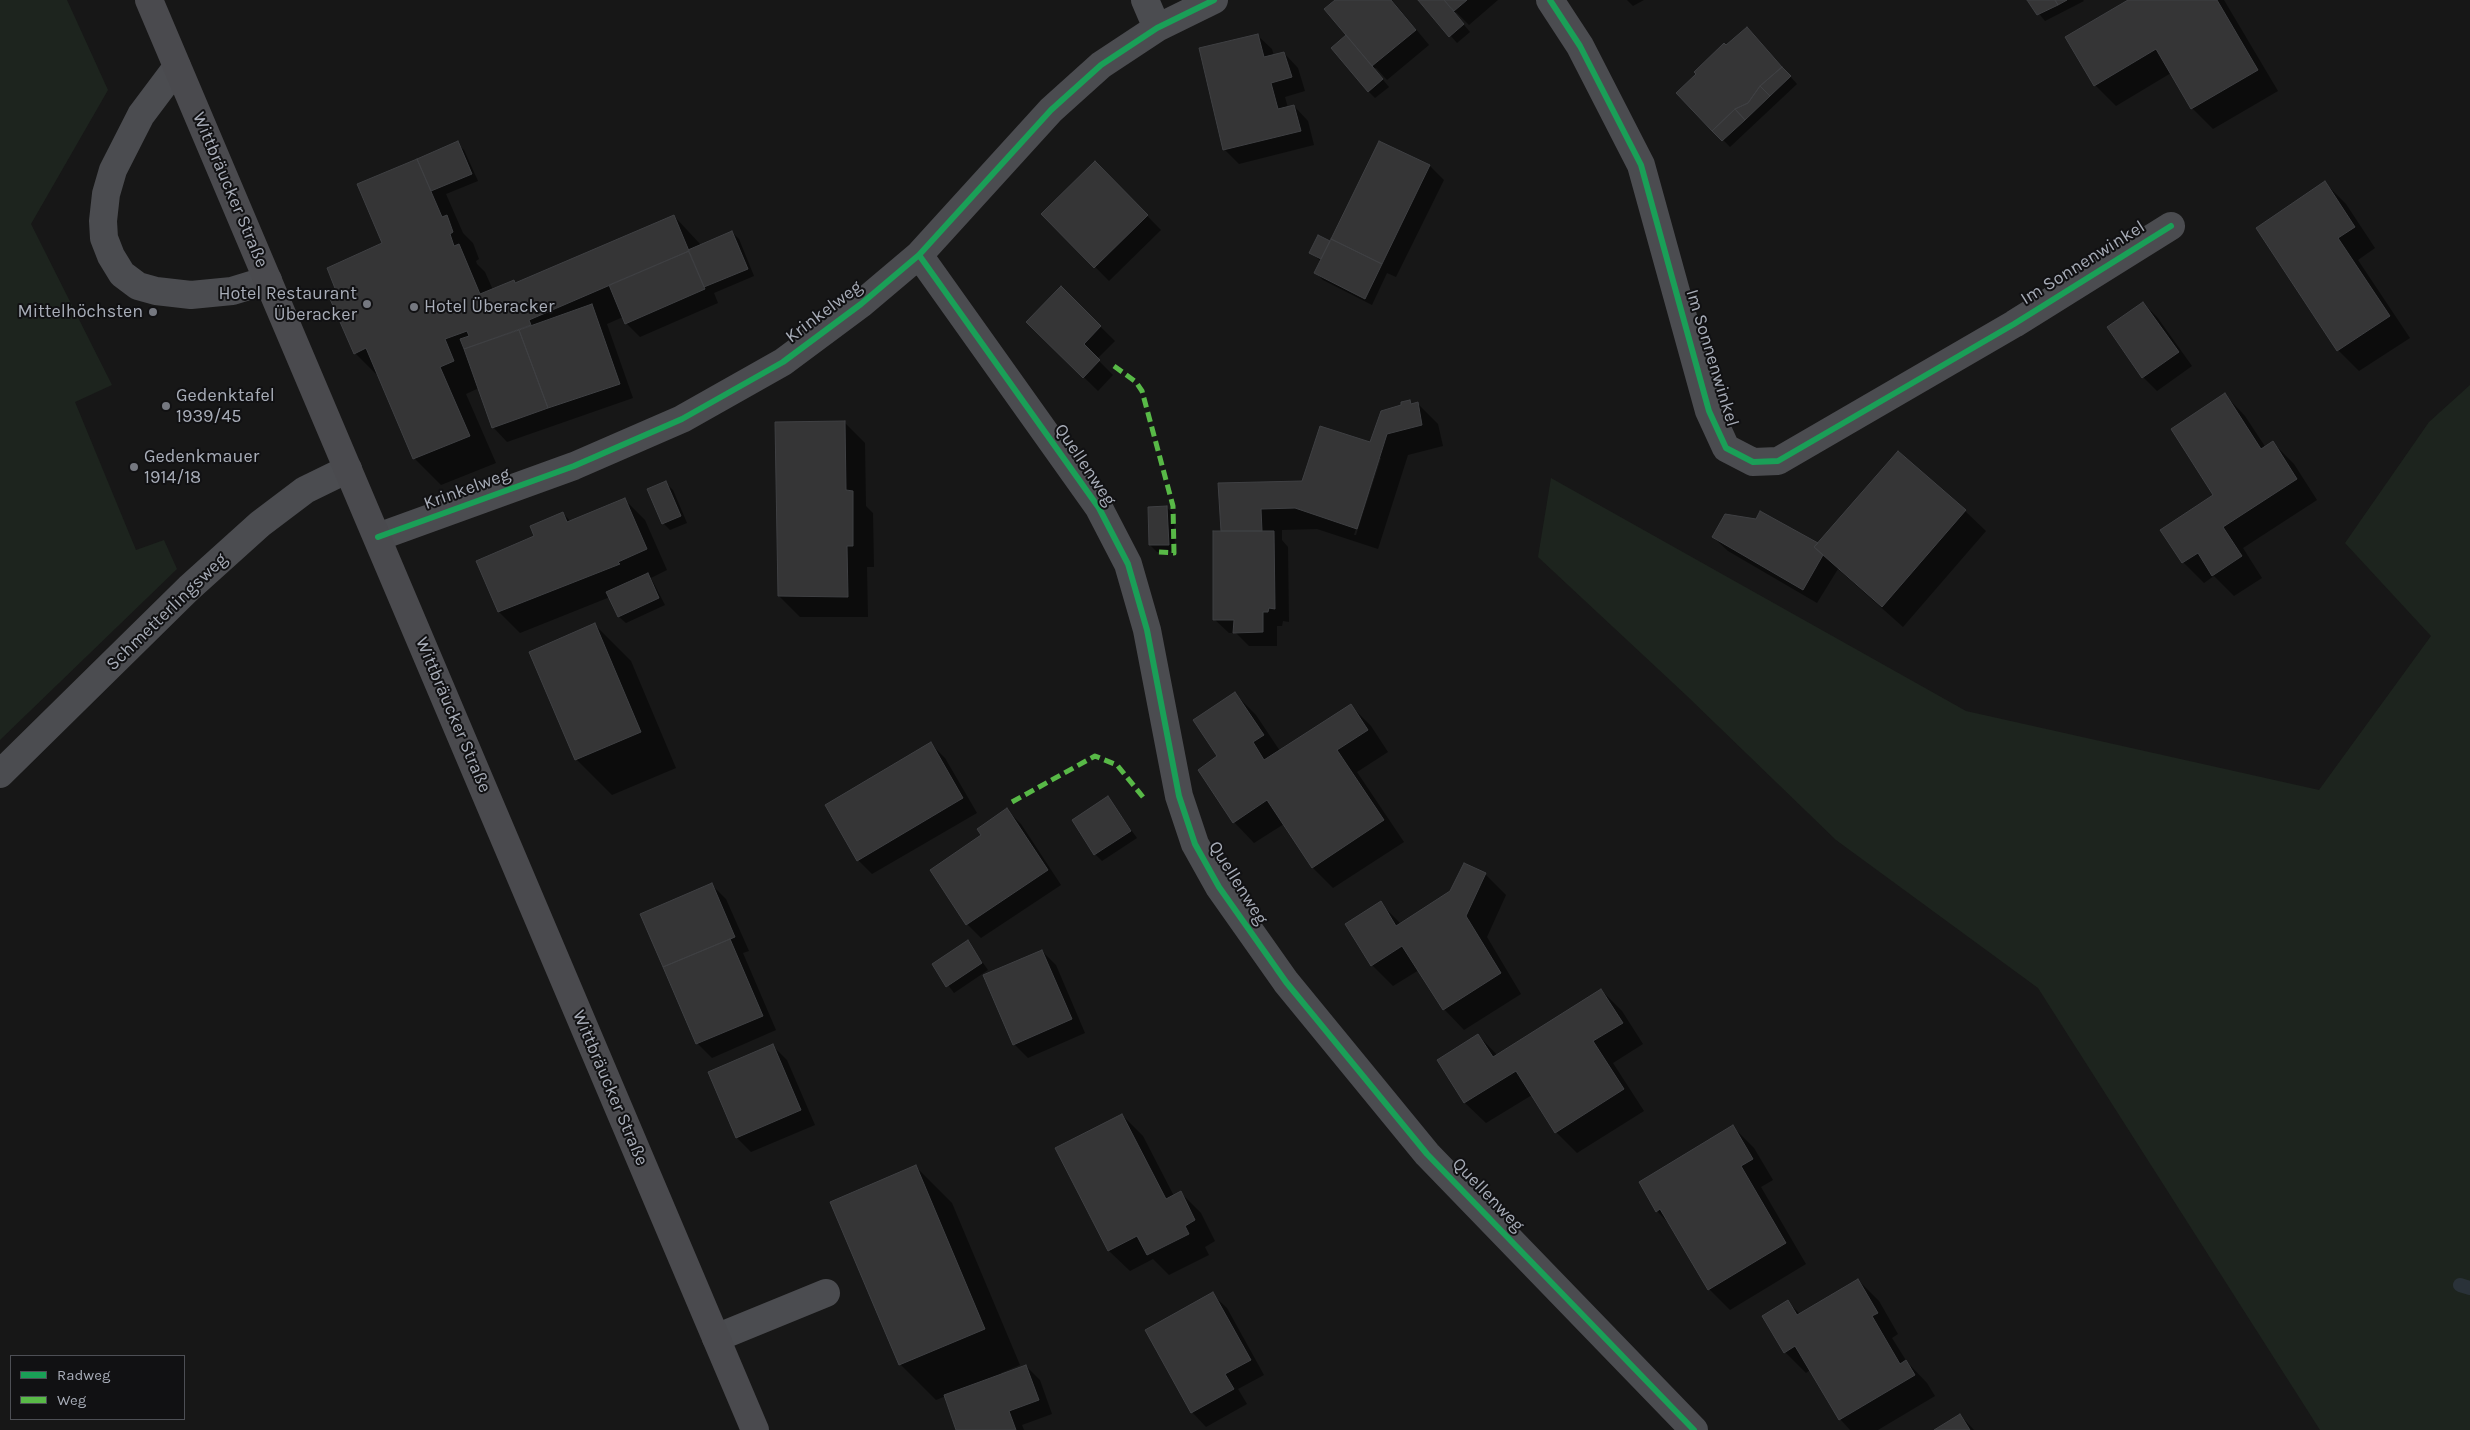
<!DOCTYPE html>
<html>
<head>
<meta charset="utf-8">
<style>
	body { margin:0 }
	#map { position:relative; width:2470px; height:1430px; overflow:hidden; background:#171717; font-family:Karla,sans-serif }
	canvas { display:block }
	.legend { position:absolute; left:10px; top:1355px; width:175px; height:65px; box-sizing:border-box; background:#111113; border:1px solid #4d4f55; margin:0; padding:6px 9px; list-style:none; font-size:15px; color:#a8adb8 }
	.legend li { display:flex; align-items:center; gap:10px; height:25px }
	.legend b { width:25px; border:1px solid #4d4f55 }
</style>
</head>
<body>
<div id="map">
<canvas width="2470" height="1430"></canvas>
<ul class="legend">
<li><b style="height:6px;background:#1a9f57"></b>Radweg</li>
<li><b style="height:6px;background:#58b947"></b>Weg</li>
</ul>
</div>
<script>
const g = document.querySelector('canvas').getContext('2d');
g.lineJoin = 'round';
function paint(path, color) { g.fillStyle = color; g.fill(path, 'evenodd'); }
const shape = rows => new Path2D(rows.map(r => 'M' + r).join(''));
function trace(path, color, width, dash) { g.strokeStyle = color; g.lineWidth = width; g.lineCap = dash ? 'butt' : 'round'; g.setLineDash(dash || []); g.stroke(path); }
function drawText(font, color, halo, rows, align = 'center') {
  g.font = font + ' Karla,sans-serif'; g.lineWidth = 4; g.setLineDash([]); g.textBaseline = 'middle'; g.strokeStyle = halo; g.fillStyle = color; for (const [text, x, y, turn = 0] of rows) {
    g.save(); g.translate(x, y); g.rotate((+turn || 0) * Math.PI / 180); g.textAlign = isNaN(turn) ? turn : align; if (halo) g.strokeText(text, 0, 0); g.fillText(text, 0, 0); g.restore();
  }
}
paint(shape([
	[0,0,67,0,108,90,31,224,112,385,75,402,136,550,164,540,177,569,0,740],
	[2470,385,2470,1430,2320,1430,2038,988,1836,840,1687,696,1538,557,1551,478,1966,711,2319,790,2431,636,2345,543,2429,422]
]), '#1d241e');
paint(shape([
	[1337,0,1392,0,1429,45,1387,80,1376,68,1374,69,1389,87,1375,98,1368,91],
	[1419,0,1498,0,1469,25,1456,12,1454,13,1470,32,1457,43],
	[1627,0,1644,0,1633,6],
	[2028,0,2083,0,2084,1,2045,21],
	[2130,0,2224,0,2278,91,2213,129,2192,108,2171,73,2116,106,2095,85],
	[1747,28,1797,84,1730,147,1678,93],
	[1257,35,1272,49,1274,56,1284,53,1298,68,1305,91,1285,97,1288,108,1294,106,1308,121,1314,145,1239,164,1224,149],
	[457,143,464,150,478,181,446,194,463,233,473,243,479,259,476,261,477,264,485,272,493,290,514,282,517,284,674,216,701,245,732,232,739,239,754,276,714,293,718,303,640,337,626,323,623,317,607,324,633,398,507,442,493,427,479,388,466,394,496,463,441,485,414,458,381,379,355,353,340,297,384,243,417,160],
	[1095,163,1161,230,1109,281,1043,214],
	[1430,166,1444,180,1396,277,1387,273,1372,305,1323,280,1316,273,1322,262,1311,253,1338,245],
	[2325,183,2346,204,2375,248,2358,260,2410,338,2359,371,2338,350,2257,228],
	[1061,288,1115,341,1097,359,1113,375,1098,391,1028,322],
	[2143,303,2157,317,2192,366,2157,391,2143,377],
	[2225,395,2245,416,2266,448,2273,443,2294,464,2317,500,2243,548,2262,578,2234,596,2214,576,2204,583,2183,562,2215,495],
	[1410,401,1413,405,1417,403,1438,424,1443,446,1408,455,1378,549,1317,529,1282,530,1282,540,1288,547,1289,622,1283,621,1282,626,1277,626,1277,646,1249,646,1236,633,1229,633,1214,619,1222,532,1371,443,1403,406],
	[1378,458,1381,458,1356,535,1354,535],
	[844,422,865,443,866,506,873,513,874,567,867,567,868,617,800,617,779,596],
	[666,483,673,490,687,523,670,530,663,523],
	[625,500,645,520,667,570,651,578,665,605,626,623,619,617,610,597,520,633,499,612,478,562,536,537,563,513,571,522],
	[1167,508,1174,514,1175,551,1157,552,1150,545],
	[1965,511,1986,531,1903,627,1838,569,1817,603,1728,551,1713,537,1818,545],
	[595,625,631,661,676,768,612,795,576,759],
	[1235,694,1256,715,1280,751,1350,705,1371,726,1388,752,1357,772,1404,842,1333,888,1312,867,1284,824,1254,843,1234,822,1219,757],
	[931,744,945,758,977,813,872,874,858,860],
	[1108,798,1137,838,1102,861,1095,854],
	[1007,810,1021,824,1061,885,981,938,967,924,983,836],
	[1485,874,1506,895,1487,937,1521,994,1464,1030,1444,1009,1419,970,1393,986,1372,965,1380,903,1401,924],
	[712,885,726,899,749,951,743,953,776,1030,712,1058,698,1044,642,915],
	[968,942,988,970,954,993,933,965],
	[1042,951,1056,965,1085,1033,1028,1058,1014,1044],
	[1601,990,1622,1011,1643,1044,1613,1063,1644,1111,1577,1153,1556,1132,1532,1095,1486,1123,1465,1103,1439,1060,1478,1035,1498,1056],
	[772,1045,787,1060,815,1125,751,1152,737,1138,710,1072],
	[1122,1115,1143,1136,1174,1196,1180,1192,1201,1213,1215,1241,1205,1247,1209,1255,1169,1275,1153,1259,1130,1271,1109,1251,1057,1149],
	[1733,1127,1754,1148,1773,1180,1761,1187,1806,1264,1730,1310,1709,1289,1671,1226,1657,1211,1640,1183],
	[916,1167,952,1203,1020,1365,1001,1373,1002,1375,1026,1366,1040,1380,1052,1414,1022,1425,1024,1430,958,1430,946,1396,936,1400,900,1364],
	[1858,1280,1879,1301,1898,1334,1892,1338,1907,1362,1927,1383,1935,1396,1878,1430,1850,1430,1840,1419,1810,1370,1806,1373,1785,1352,1788,1302,1801,1315],
	[1212,1294,1227,1308,1264,1375,1238,1389,1247,1404,1206,1427,1192,1412],
	[1960,1415,1974,1430,1936,1430]
]), '#0007');
trace(shape([
	[2460,1285,2470,1288]
]), '#2a3239', 14);
const building = shape([
	[1335,0,1391,0,1416,30,1372,66,1324,9,1335,0],
	[1418,0,1444,0,1464,24,1449,37,1418,0],
	[1444,0,1467,0,1454,11,1444,0],
	[2027,0,2055,0,2058,5,2037,15,2027,0],
	[2055,0,2067,0,2058,5,2055,0],
	[2128,0,2217,0,2258,70,2191,109,2156,49,2094,86,2065,37,2128,0],
	[1747,27,1782,67,1760,86,1748,103,1735,109,1712,131,1676,93,1696,74,1694,72,1724,43,1726,45,1747,27],
	[1258,34,1264,57,1284,52,1292,77,1271,83,1278,109,1294,105,1301,131,1223,150,1199,48,1258,34],
	[1346,35,1383,79,1368,92,1331,48,1346,35],
	[1782,67,1791,76,1770,96,1760,86,1782,67],
	[1760,86,1770,96,1745,120,1735,109,1748,103,1760,86],
	[1735,109,1745,120,1722,141,1712,131,1735,109],
	[458,141,472,174,431,191,417,159,458,141],
	[1379,141,1430,165,1382,264,1331,239,1379,141],
	[417,159,442,217,447,215,453,232,450,234,454,246,459,244,480,294,514,280,515,283,674,215,689,251,529,320,531,325,464,349,460,339,469,336,467,331,445,339,454,361,440,367,470,436,413,459,366,348,354,354,330,299,338,296,327,268,382,243,357,184,417,159],
	[1095,161,1148,215,1094,268,1041,214,1095,161],
	[2325,181,2355,227,2338,238,2390,316,2337,351,2256,228,2325,181],
	[732,231,748,269,704,287,688,250,732,231],
	[1318,235,1330,241,1321,259,1309,253,1318,235],
	[1331,239,1382,264,1365,299,1314,273,1331,239],
	[689,251,705,289,625,324,609,285,689,251],
	[1061,286,1101,326,1084,344,1100,360,1083,378,1026,322,1061,286],
	[2143,302,2179,352,2142,378,2107,327,2143,302],
	[592,304,620,384,548,408,519,330,592,304],
	[519,330,548,408,492,428,464,349,519,330],
	[2225,393,2261,449,2273,441,2297,479,2223,527,2242,556,2212,576,2198,553,2182,563,2160,530,2213,495,2171,429,2225,393],
	[1410,400,1411,404,1418,402,1422,425,1387,434,1357,529,1295,508,1261,509,1262,531,1221,531,1218,483,1302,481,1320,426,1370,442,1381,411,1401,405,1401,402,1410,400],
	[845,421,846,490,853,491,853,546,847,546,848,597,778,596,775,422,845,421],
	[1898,451,1966,510,1882,607,1814,547,1898,451],
	[666,481,681,516,662,524,647,489,666,481],
	[625,498,647,549,618,562,620,564,498,612,476,561,534,536,530,526,563,512,567,522,625,498],
	[1167,506,1169,545,1149,545,1148,507,1167,506],
	[1760,511,1818,543,1814,547,1823,555,1803,590,1712,537,1725,514,1756,519,1760,511],
	[1213,531,1274,531,1275,609,1269,608,1268,612,1263,612,1263,632,1233,633,1234,620,1213,620,1213,531],
	[648,573,659,598,618,617,606,592,648,573],
	[595,623,641,732,575,760,529,652,595,623],
	[1235,692,1264,735,1253,742,1264,760,1351,704,1368,730,1337,750,1384,820,1312,868,1267,800,1233,823,1198,770,1217,756,1193,720,1235,692],
	[931,742,963,798,857,861,825,805,931,742],
	[1108,796,1131,831,1094,855,1072,820,1108,796],
	[1007,808,1048,870,966,925,930,870,981,835,977,829,1007,808],
	[1464,863,1486,873,1466,916,1501,973,1443,1010,1402,946,1371,966,1345,924,1381,901,1396,926,1450,891,1464,863],
	[712,883,735,937,663,967,640,914,712,883],
	[730,939,763,1016,696,1044,663,967,730,939],
	[968,940,982,963,946,987,932,964,968,940],
	[1042,950,1072,1019,1013,1045,983,975,1042,950],
	[1601,989,1623,1023,1593,1041,1624,1089,1555,1133,1516,1071,1464,1103,1437,1060,1478,1034,1493,1057,1601,989],
	[773,1044,801,1110,736,1138,708,1072,773,1044],
	[1122,1114,1166,1199,1181,1191,1195,1220,1185,1226,1189,1234,1147,1255,1137,1236,1108,1251,1055,1148,1122,1114],
	[1733,1125,1753,1159,1741,1166,1786,1243,1708,1290,1660,1209,1656,1212,1639,1182,1733,1125],
	[916,1165,985,1329,899,1365,830,1202,916,1165],
	[1858,1279,1878,1313,1872,1316,1900,1364,1906,1360,1915,1375,1839,1420,1795,1346,1784,1353,1762,1316,1788,1300,1797,1315,1858,1279],
	[1213,1292,1251,1360,1225,1374,1234,1389,1191,1413,1145,1330,1213,1292],
	[1026,1365,1039,1400,1009,1411,1016,1430,956,1430,944,1395,1026,1365],
	[1960,1414,1970,1430,1934,1430,1960,1414]
]);
paint(building, '#353536');
trace(building, '#3f4043', 1);
trace(shape([
	[177,67,141,115,113,170,106,194,103,221,104,238,111,256,122,274,138,286,156,291,191,295,232,291,268,280],
	[716,1338,826,1293]
]), '#4b4c50', 28);
trace(shape([
	[1145,0,1157,28],
	[1550,0,1580,46,1641,165,1709,411,1726,448,1753,462,1778,461,2014,324,2171,226],
	[919,255,1099,508,1128,564,1147,630,1179,796,1195,844,1219,887,1286,982,1427,1154,1694,1430],
	[378,537,574,466,682,419,783,362,861,304,919,255,1051,110,1101,65,1157,28,1214,0],
	[0,774,189,588,260,524,305,490,348,469]
]), '#4b4c50', 28);
trace(shape([
	[149,0,755,1430]
]), '#4a4a4e', 28);
trace(shape([
	[1114,366,1136,382,1142,391,1173,506,1174,553,1159,552],
	[1012,802,1095,756,1117,765,1143,797]
]), '#58b947', 5, [10, 5]);
trace(shape([
	[1550,0,1580,46,1641,165,1709,411,1726,448,1753,462,1778,461,2014,324,2171,226],
	[919,255,1099,508,1128,564,1147,630,1179,796,1195,844,1219,887,1286,982,1427,1154,1694,1430],
	[378,537,574,466,682,419,783,362,861,304,919,255,1051,110,1101,65,1157,28,1214,0]
]), '#1a9f57', 6);
for (const [x, y, r, color] of [
	[367,304,5,"#757880"],
	[414,307,5,"#757880"],
	[153,312,5,"#757880"],
	[166,406,5,"#757880"],
	[134,467,5,"#757880"]
]) { const dot = new Path2D(); dot.arc(x, y, r, 0, 2 * Math.PI); g.fillStyle = color; g.fill(dot); trace(dot, '#111113', 2); }
drawText('18px', '#a8adb8', '#111113', [
	["Wittbräucker Straße",230,190,67],
	["Im Sonnenwinkel",2083,263,-32],
	["Krinkelweg",824,312,-37],
	["Im Sonnenwinkel",1712,358,73],
	["Quellenweg",1085,465,56],
	["Krinkelweg",467,489,-20],
	["Schmetterlingsweg",167,612,-44],
	["Wittbräucker Straße",453,715,67],
	["Quellenweg",1238,883,58],
	["Wittbräucker Straße",610,1088,67],
	["Quellenweg",1488,1195,46]
]);
drawText('18px', '#a8adb8', '#111113', [
	["Hotel Restaurant",357,294,"right"],
	["Überacker",357,315,"right"],
	["Hotel Überacker",424,307],
	["Mittelhöchsten",143,312,"right"],
	["Gedenktafel",176,396],
	["1939/45",176,417],
	["Gedenkmauer",144,457],
	["1914/18",144,478]
], 'left');
</script>
</body>
</html>
